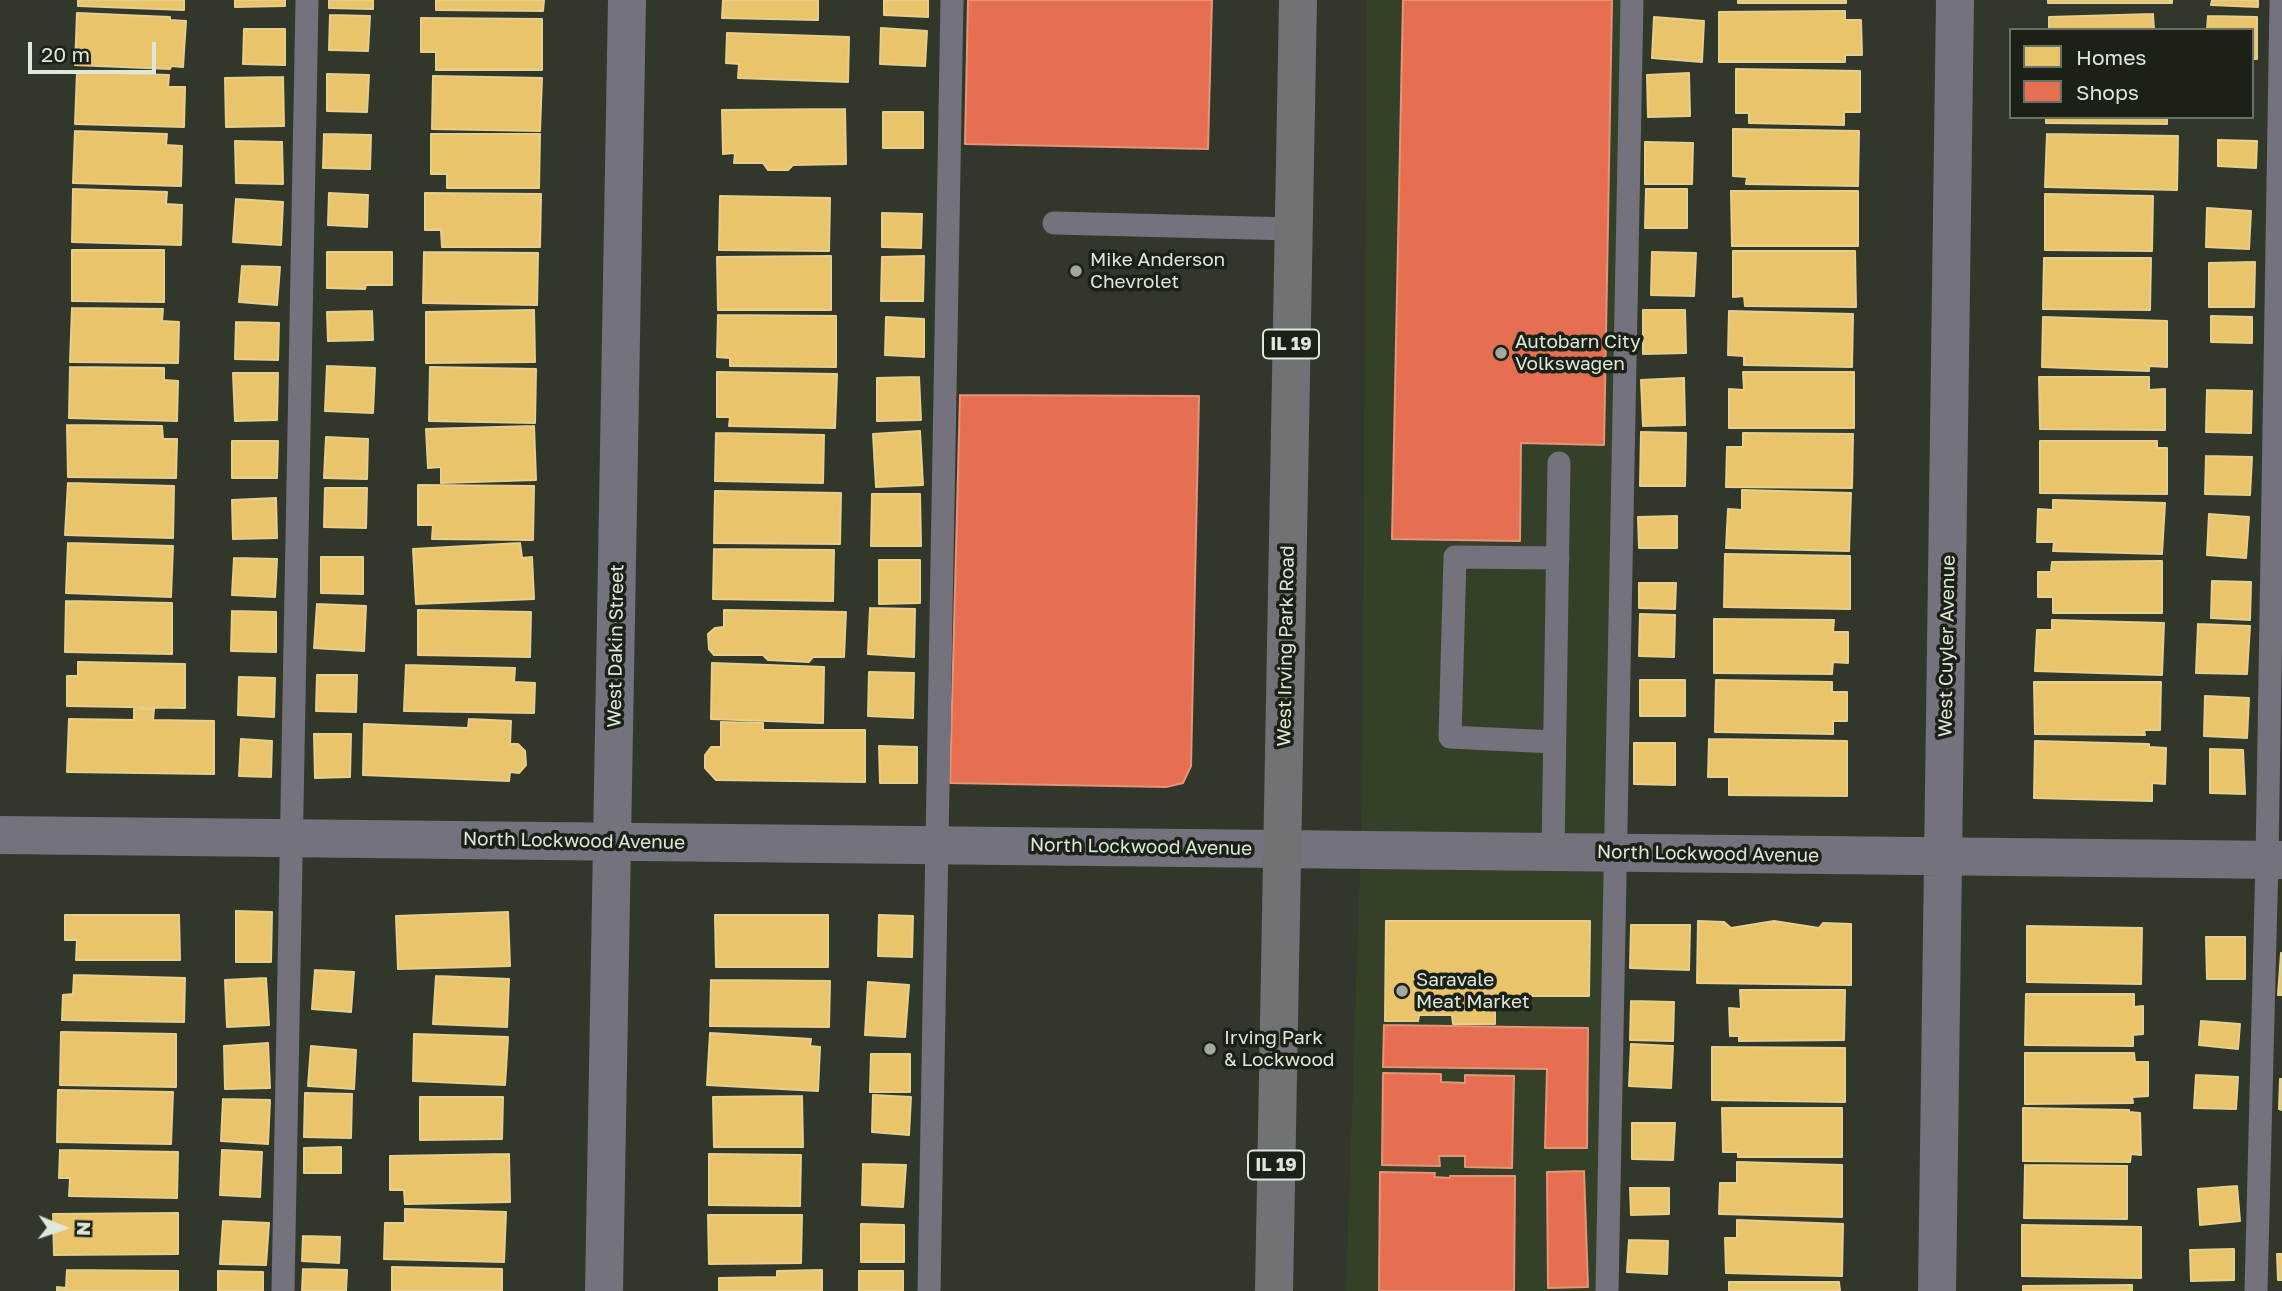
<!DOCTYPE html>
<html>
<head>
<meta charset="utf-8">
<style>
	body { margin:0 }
	#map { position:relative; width:2282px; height:1291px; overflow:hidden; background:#31372b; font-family:"Golos Text",sans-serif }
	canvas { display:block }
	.legend { position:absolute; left:2009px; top:28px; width:245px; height:91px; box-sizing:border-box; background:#1b2117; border:2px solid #697065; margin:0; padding:9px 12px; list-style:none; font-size:21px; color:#dfe7d9 }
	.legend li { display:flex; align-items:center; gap:14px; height:35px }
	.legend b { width:35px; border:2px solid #697065 }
	.north { position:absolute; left:28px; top:1193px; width:70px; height:70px; -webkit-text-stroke:5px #1b2117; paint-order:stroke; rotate:92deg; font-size:19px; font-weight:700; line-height:28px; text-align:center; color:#dfe7d9 }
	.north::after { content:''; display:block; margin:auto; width:24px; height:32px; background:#dfe7d9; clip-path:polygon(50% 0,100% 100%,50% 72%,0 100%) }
	.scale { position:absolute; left:28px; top:42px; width:128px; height:32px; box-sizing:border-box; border:4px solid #dfe7d9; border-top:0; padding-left:9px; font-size:21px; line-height:24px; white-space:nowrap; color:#dfe7d9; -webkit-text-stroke:5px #1b2117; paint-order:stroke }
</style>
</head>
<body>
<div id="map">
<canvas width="2282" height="1291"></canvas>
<ul class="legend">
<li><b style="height:19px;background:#e9c46a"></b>Homes</li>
<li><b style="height:19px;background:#e76f51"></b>Shops</li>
</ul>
<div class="north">N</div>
<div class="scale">20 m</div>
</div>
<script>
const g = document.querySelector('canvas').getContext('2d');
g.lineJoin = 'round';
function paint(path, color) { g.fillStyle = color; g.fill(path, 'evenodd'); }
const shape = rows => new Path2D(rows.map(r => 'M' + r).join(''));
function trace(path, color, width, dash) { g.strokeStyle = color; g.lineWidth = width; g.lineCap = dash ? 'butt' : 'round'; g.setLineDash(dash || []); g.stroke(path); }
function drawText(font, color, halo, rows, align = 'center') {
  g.font = font + ' "Golos Text",sans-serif'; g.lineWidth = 7; g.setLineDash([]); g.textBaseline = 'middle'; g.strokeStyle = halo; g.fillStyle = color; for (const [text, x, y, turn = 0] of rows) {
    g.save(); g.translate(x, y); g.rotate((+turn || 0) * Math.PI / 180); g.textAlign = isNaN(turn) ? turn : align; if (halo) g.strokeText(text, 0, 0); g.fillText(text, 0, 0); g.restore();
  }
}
paint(shape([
	[1367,0,1624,0,1601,1291,1346,1291,1362,811]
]), '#344128');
const homes = shape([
	[78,0,184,0,184,10,78,6,78,0],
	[235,0,285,0,285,6,235,7,235,0],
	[329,0,373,0,373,9,329,8,329,0],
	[436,0,544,0,543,11,436,10,436,0],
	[723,0,818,0,818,20,722,18,723,0],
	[884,0,928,0,928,17,884,15,884,0],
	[1738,0,1846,0,1846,3,1738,3,1738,0],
	[2048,0,2172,0,2172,3,2048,3,2048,0],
	[2212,0,2258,0,2258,7,2211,5,2212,0],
	[1845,11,1845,20,1861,20,1862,55,1845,55,1845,62,1719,62,1719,12,1845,11],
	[77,13,170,17,170,20,186,21,183,67,171,66,170,69,75,65,77,13],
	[2153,14,2154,30,2049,30,2049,17,2153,14],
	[330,15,370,16,368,51,329,50,330,15],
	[2208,16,2257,17,2257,59,2252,59,2252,30,2207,30,2208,16],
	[1654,17,1704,21,1702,62,1652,58,1654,17],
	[421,18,542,19,542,70,436,70,436,52,421,52,421,18],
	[881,28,927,31,925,66,880,64,881,28],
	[244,29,285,29,285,65,243,64,244,29],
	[727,33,849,37,848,82,738,78,739,64,726,63,727,33],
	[1736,69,1860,71,1860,112,1844,112,1844,125,1749,123,1749,113,1736,113,1736,69],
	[77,72,169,75,168,87,185,87,184,127,75,124,77,72],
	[1689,73,1690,116,1648,117,1647,75,1689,73],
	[327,74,369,75,367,112,327,111,327,74],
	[433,76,542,78,540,131,432,129,433,76],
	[283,77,284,126,226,127,225,78,283,77],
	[845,109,846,164,793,165,788,170,768,170,763,163,734,163,735,153,723,154,722,110,845,109],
	[883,112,923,112,923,148,883,148,883,112],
	[2046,117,2167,117,2167,124,2046,123,2046,117],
	[1733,129,1859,131,1858,186,1746,184,1747,177,1733,176,1733,129],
	[75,131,167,134,166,145,182,146,181,186,73,183,75,131],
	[324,134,371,135,370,169,323,168,324,134],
	[431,134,540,134,539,188,447,188,447,174,431,174,431,134],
	[2047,134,2178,136,2177,190,2045,187,2047,134],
	[2218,140,2257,141,2256,168,2218,166,2218,140],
	[235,141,282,142,283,184,236,183,235,141],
	[1645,142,1693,143,1692,184,1645,184,1645,142],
	[73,189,167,192,166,204,182,205,181,245,72,242,73,189],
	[1646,189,1687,189,1687,228,1645,228,1646,189],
	[1731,191,1858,191,1858,246,1732,246,1731,191],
	[329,193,368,195,367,227,328,225,329,193],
	[425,193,541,194,540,247,442,247,441,230,425,230,425,193],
	[2045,194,2153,196,2152,251,2045,250,2045,194],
	[720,196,830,198,829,251,719,250,720,196],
	[236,199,283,202,281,245,233,242,236,199],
	[2207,208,2251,211,2249,249,2206,247,2207,208],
	[882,213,922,214,921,248,882,247,882,213],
	[72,250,164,250,164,302,72,301,72,250],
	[1733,251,1855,251,1856,307,1745,306,1744,296,1733,297,1733,251],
	[327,252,392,252,392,285,366,285,365,289,327,288,327,252],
	[424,252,538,253,537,305,423,303,424,252],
	[1652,252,1696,253,1694,296,1651,295,1652,252],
	[831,256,831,310,718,310,717,257,831,256],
	[924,256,923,301,881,301,882,257,924,256],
	[2044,258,2151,258,2150,310,2043,309,2044,258],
	[2255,262,2254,307,2209,307,2209,263,2255,262],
	[242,266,280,267,277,305,239,302,242,266],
	[72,308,163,309,162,321,179,322,178,363,70,362,72,308],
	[534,310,535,362,426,363,426,312,534,310],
	[1643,310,1685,310,1686,353,1643,354,1643,310],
	[372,311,373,340,328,341,327,312,372,311],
	[1729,311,1853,314,1852,367,1744,365,1744,356,1728,355,1729,311],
	[718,315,836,316,836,367,730,366,730,358,717,357,718,315],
	[2211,316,2252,317,2252,343,2211,342,2211,316],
	[886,317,924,319,924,357,885,355,886,317],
	[2043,317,2167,321,2167,367,2149,366,2149,371,2042,367,2043,317],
	[236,322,279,323,278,360,235,359,236,322],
	[327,366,375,368,373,413,325,411,327,366],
	[70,367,164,368,164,380,178,381,177,421,69,418,70,367],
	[430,367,536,369,535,423,429,421,430,367],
	[717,372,837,374,835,428,729,426,730,417,717,417,717,372],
	[1743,372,1854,372,1854,428,1729,428,1729,389,1744,390,1743,372],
	[233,373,278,373,277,420,235,421,233,373],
	[919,377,921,420,877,421,877,378,919,377],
	[2039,377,2149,377,2149,390,2165,389,2165,430,2040,429,2039,377],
	[1684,378,1685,425,1643,426,1641,380,1684,378],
	[2207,390,2252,391,2251,433,2206,432,2207,390],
	[67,425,162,426,163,439,177,439,176,478,68,477,67,425],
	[534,426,536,480,441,483,441,467,428,468,426,429,534,426],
	[920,431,923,485,876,487,873,434,920,431],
	[1641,432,1686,433,1685,486,1640,486,1641,432],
	[716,433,824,435,823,483,715,481,716,433],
	[1743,433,1853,434,1852,488,1726,487,1727,447,1743,447,1743,433],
	[326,437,368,439,367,479,324,478,326,437],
	[232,441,278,441,277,478,232,478,232,441],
	[2040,441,2157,441,2157,448,2167,448,2167,494,2040,493,2040,441],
	[2206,456,2252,457,2250,495,2205,494,2206,456],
	[68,483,174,486,173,538,65,535,68,483],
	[418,485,534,486,533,540,432,539,433,525,418,525,418,485],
	[325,488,367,488,366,528,324,527,325,488],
	[1742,490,1851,493,1849,551,1726,548,1728,509,1742,510,1742,490],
	[715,491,841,493,840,544,714,543,715,491],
	[872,494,920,494,921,546,871,546,872,494],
	[276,498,277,538,233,539,232,500,276,498],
	[2053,500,2165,503,2162,554,2053,551,2054,542,2037,542,2038,509,2053,510,2053,500],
	[2209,514,2249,517,2246,558,2207,555,2209,514],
	[1677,516,1677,548,1639,548,1638,517,1677,516],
	[68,543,173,546,171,597,66,593,68,543],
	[520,543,522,558,532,557,534,599,416,604,413,549,520,543],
	[714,549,834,550,833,601,713,599,714,549],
	[1725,554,1850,556,1850,609,1724,607,1725,554],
	[321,557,363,557,363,594,321,593,321,557],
	[234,558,277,559,275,597,232,595,234,558],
	[879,560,920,560,920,603,879,604,879,560],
	[2162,561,2162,613,2053,613,2053,597,2038,597,2038,572,2051,572,2052,562,2162,561],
	[2212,581,2251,582,2250,620,2211,618,2212,581],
	[1639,583,1676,583,1675,609,1639,608,1639,583],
	[66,601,172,603,172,654,65,652,66,601],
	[317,604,366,606,364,651,314,648,317,604],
	[870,608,915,609,914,657,868,654,870,608],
	[418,610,531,612,530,657,418,655,418,610],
	[724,610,846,612,844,657,813,657,809,662,768,660,763,655,714,655,709,649,708,634,715,628,724,627,724,610],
	[232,611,276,612,276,652,231,651,232,611],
	[1640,614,1675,615,1674,657,1639,656,1640,614],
	[1714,619,1834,620,1833,632,1848,632,1848,663,1833,662,1832,674,1714,673,1714,619],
	[2052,620,2164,623,2162,675,2035,671,2037,630,2052,630,2052,620],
	[2198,624,2250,626,2247,674,2196,673,2198,624],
	[78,662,185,664,185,708,67,706,67,676,78,676,78,662],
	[712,663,824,667,823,723,711,719,712,663],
	[406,665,515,668,514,682,535,683,534,713,404,711,406,665],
	[869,672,914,673,913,718,868,716,869,672],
	[317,675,357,675,356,712,316,711,317,675],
	[239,677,275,678,274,717,238,715,239,677],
	[1640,680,1685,680,1685,716,1640,716,1640,680],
	[1716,680,1832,682,1832,692,1847,692,1847,721,1833,721,1833,734,1715,732,1716,680],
	[2034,682,2161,682,2160,730,2144,730,2145,735,2035,734,2034,682],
	[2205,696,2249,698,2247,738,2204,736,2205,696],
	[134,709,154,709,153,720,214,721,214,774,67,772,69,719,134,720,134,709],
	[469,719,511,721,510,744,518,744,525,751,526,765,519,773,510,772,509,781,363,775,364,724,468,728,469,719],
	[721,722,763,723,763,730,865,730,865,782,716,780,705,768,705,755,711,747,721,747,721,722],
	[314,734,351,734,350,777,315,778,314,734],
	[241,739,272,741,271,777,239,776,241,739],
	[1709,739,1847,741,1847,796,1729,795,1729,777,1708,777,1709,739],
	[2035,741,2149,744,2149,747,2166,748,2165,784,2152,783,2152,801,2034,798,2035,741],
	[1634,743,1675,743,1675,785,1634,784,1634,743],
	[879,746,917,747,917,783,880,783,879,746],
	[2210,749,2243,750,2245,794,2210,793,2210,749],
	[236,911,272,912,271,962,236,962,236,911],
	[508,912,510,966,398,969,396,916,508,912],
	[65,915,179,915,180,960,76,960,77,940,65,940,65,915],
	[715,915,828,915,828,967,716,967,715,915],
	[879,915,913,916,912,957,878,956,879,915],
	[1386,921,1590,921,1589,996,1495,996,1495,1024,1453,1024,1452,1015,1419,1015,1418,1021,1385,1021,1386,921],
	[1698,921,1724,922,1731,928,1774,921,1819,928,1823,923,1851,924,1851,985,1697,983,1698,921],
	[1631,925,1690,925,1689,970,1630,968,1631,925],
	[2027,926,2142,928,2141,984,2027,982,2027,926],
	[2206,937,2245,937,2245,979,2207,979,2206,937],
	[2281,953,2282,953,2282,995,2278,995,2281,953],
	[315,970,354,972,351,1012,312,1009,315,970],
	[74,975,185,978,184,1022,62,1020,63,995,73,994,74,975],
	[436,976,509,979,507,1027,433,1024,436,976],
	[266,978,269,1025,227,1027,225,980,266,978],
	[711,980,830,981,829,1027,710,1026,711,980],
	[868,982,909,985,905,1037,865,1035,868,982],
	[1740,990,1845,990,1844,1040,1739,1041,1739,1036,1730,1036,1729,1008,1741,1009,1740,990],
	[2026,994,2134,994,2134,1007,2143,1006,2143,1034,2133,1035,2133,1046,2025,1045,2026,994],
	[1631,1001,1674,1002,1673,1041,1630,1040,1631,1001],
	[2201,1021,2240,1024,2238,1049,2199,1045,2201,1021],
	[61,1032,176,1034,176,1087,60,1085,61,1032],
	[710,1033,811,1039,810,1046,820,1047,818,1091,707,1085,710,1033],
	[414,1034,508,1037,505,1085,413,1081,414,1034],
	[268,1043,270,1088,225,1089,224,1046,268,1043],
	[1631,1044,1673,1046,1671,1088,1629,1086,1631,1044],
	[311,1046,356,1050,354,1089,308,1086,311,1046],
	[1712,1047,1845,1048,1845,1102,1712,1100,1712,1047],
	[2025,1053,2134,1053,2135,1062,2148,1062,2148,1096,2132,1097,2133,1103,2025,1104,2025,1053],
	[871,1054,910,1054,910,1092,870,1092,871,1054],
	[2196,1075,2238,1077,2236,1109,2194,1108,2196,1075],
	[2280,1079,2282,1079,2282,1110,2279,1109,2280,1079],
	[58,1090,173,1092,171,1144,57,1142,58,1090],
	[305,1093,352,1094,351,1138,304,1137,305,1093],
	[873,1095,911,1097,909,1135,872,1132,873,1095],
	[802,1096,803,1147,714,1147,713,1097,802,1096],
	[420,1097,503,1097,502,1139,420,1140,420,1097],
	[223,1099,270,1100,268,1144,221,1141,223,1099],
	[1722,1108,1842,1108,1842,1157,1738,1157,1738,1152,1723,1152,1722,1108],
	[2023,1108,2129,1110,2129,1112,2140,1113,2141,1155,2131,1154,2130,1162,2023,1161,2023,1108],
	[1632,1123,1675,1123,1673,1160,1632,1159,1632,1123],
	[341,1147,341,1173,304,1173,304,1148,341,1147],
	[60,1150,178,1152,177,1198,69,1196,70,1178,59,1178,60,1150],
	[222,1150,262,1152,260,1197,220,1195,222,1150],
	[509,1154,510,1202,405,1204,404,1190,390,1190,390,1156,509,1154],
	[709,1154,801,1155,800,1206,709,1205,709,1154],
	[1737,1162,1842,1165,1842,1217,1719,1214,1720,1183,1737,1183,1737,1162],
	[863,1164,906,1165,903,1207,862,1205,863,1164],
	[2025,1165,2127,1166,2127,1219,2024,1218,2025,1165],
	[2237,1186,2240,1221,2200,1225,2198,1189,2237,1186],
	[1630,1188,1669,1188,1669,1214,1631,1215,1630,1188],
	[405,1209,506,1212,504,1262,384,1259,385,1223,405,1223,405,1209],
	[178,1213,178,1254,54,1255,53,1214,178,1213],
	[708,1215,802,1215,801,1263,709,1264,708,1215],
	[1737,1220,1843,1224,1842,1276,1726,1273,1725,1238,1737,1238,1737,1220],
	[223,1221,269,1223,266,1265,220,1264,223,1221],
	[861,1224,904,1225,904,1262,861,1262,861,1224],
	[2022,1225,2141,1227,2141,1278,2022,1276,2022,1225],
	[303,1236,340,1237,339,1263,302,1261,303,1236],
	[1629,1240,1668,1241,1667,1274,1627,1272,1629,1240],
	[2234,1249,2234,1280,2191,1281,2190,1250,2234,1249],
	[2277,1254,2282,1254,2282,1280,2278,1280,2277,1254],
	[392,1267,502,1269,502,1291,392,1291,392,1267],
	[303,1269,347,1270,346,1291,302,1291,303,1269],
	[67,1270,178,1271,178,1291,57,1291,57,1287,66,1288,67,1270],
	[822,1270,822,1291,719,1291,719,1278,777,1277,777,1271,822,1270],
	[218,1271,263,1272,263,1291,218,1291,218,1271],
	[859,1271,903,1271,903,1291,859,1291,859,1271],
	[1729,1282,1839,1282,1840,1291,1729,1291,1729,1282],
	[2132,1285,2132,1291,2023,1291,2023,1286,2132,1285]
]);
paint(homes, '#e9c46a');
trace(homes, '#e6ce8b', 2);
const shops = shape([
	[968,0,1212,0,1208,149,965,144,968,0],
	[1403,0,1612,0,1604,445,1521,443,1520,541,1392,539,1403,0],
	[960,395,1199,396,1191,766,1183,783,1166,787,950,783,960,395],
	[1384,1025,1588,1028,1587,1148,1545,1148,1547,1069,1383,1067,1384,1025],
	[1383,1073,1441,1074,1441,1082,1465,1083,1465,1075,1514,1076,1512,1168,1465,1167,1465,1156,1439,1156,1440,1166,1382,1165,1383,1073],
	[1584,1171,1588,1287,1548,1288,1547,1172,1584,1171],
	[1380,1172,1435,1173,1434,1177,1450,1178,1450,1176,1515,1176,1514,1291,1379,1291,1380,1172]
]);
paint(shops, '#e76f51');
trace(shops, '#e5937a', 2);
trace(shape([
	[1054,223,1293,229],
	[1554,742,1450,737,1455,557,1558,558],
	[1553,852,1559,463],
	[283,1291,307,0],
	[929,1291,952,0],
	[1607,1291,1632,0],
	[2256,1291,2267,860,2281,0]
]), '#74727d', 23);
trace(shape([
	[0,835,2282,860],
	[604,1291,627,0],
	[1937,1291,1955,0]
]), '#74727d', 38);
trace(shape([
	[1274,1291,1298,0]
]), '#717275', 38);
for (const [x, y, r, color] of [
	[1076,271,7,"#a2a99c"],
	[1501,353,7,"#a2a99c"],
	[1402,991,7,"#a2a99c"],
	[1210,1049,7,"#a2a99c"]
]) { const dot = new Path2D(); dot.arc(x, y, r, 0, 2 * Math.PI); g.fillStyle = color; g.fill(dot); trace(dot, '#1b2117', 2.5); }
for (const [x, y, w] of [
	[1291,344,56],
	[1276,1165,56]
]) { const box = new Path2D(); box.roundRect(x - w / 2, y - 14.5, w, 29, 5); g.fillStyle = '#1b2117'; g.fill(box); trace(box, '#dfe7d9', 2); }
drawText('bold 18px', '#dfe7d9', null, [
	["IL 19",1291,344],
	["IL 19",1276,1165]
]);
drawText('19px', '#dfe7d9', '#1b2117', [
	["Mike Anderson",1090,260],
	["Chevrolet",1090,282],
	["Autobarn City",1515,342],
	["Volkswagen",1515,364],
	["Saravale",1416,980],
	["Meat Market",1416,1002],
	["Irving Park",1224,1038],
	["& Lockwood",1224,1060]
], 'left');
drawText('19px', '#dfe7d9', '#1b2117', [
	["West Dakin Street",616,646,-89],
	["West Irving Park Road",1286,646,-89],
	["West Cuyler Avenue",1947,646,-89],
	["North Lockwood Avenue",574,841,1],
	["North Lockwood Avenue",1141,847,1],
	["North Lockwood Avenue",1708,854,1]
]);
</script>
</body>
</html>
